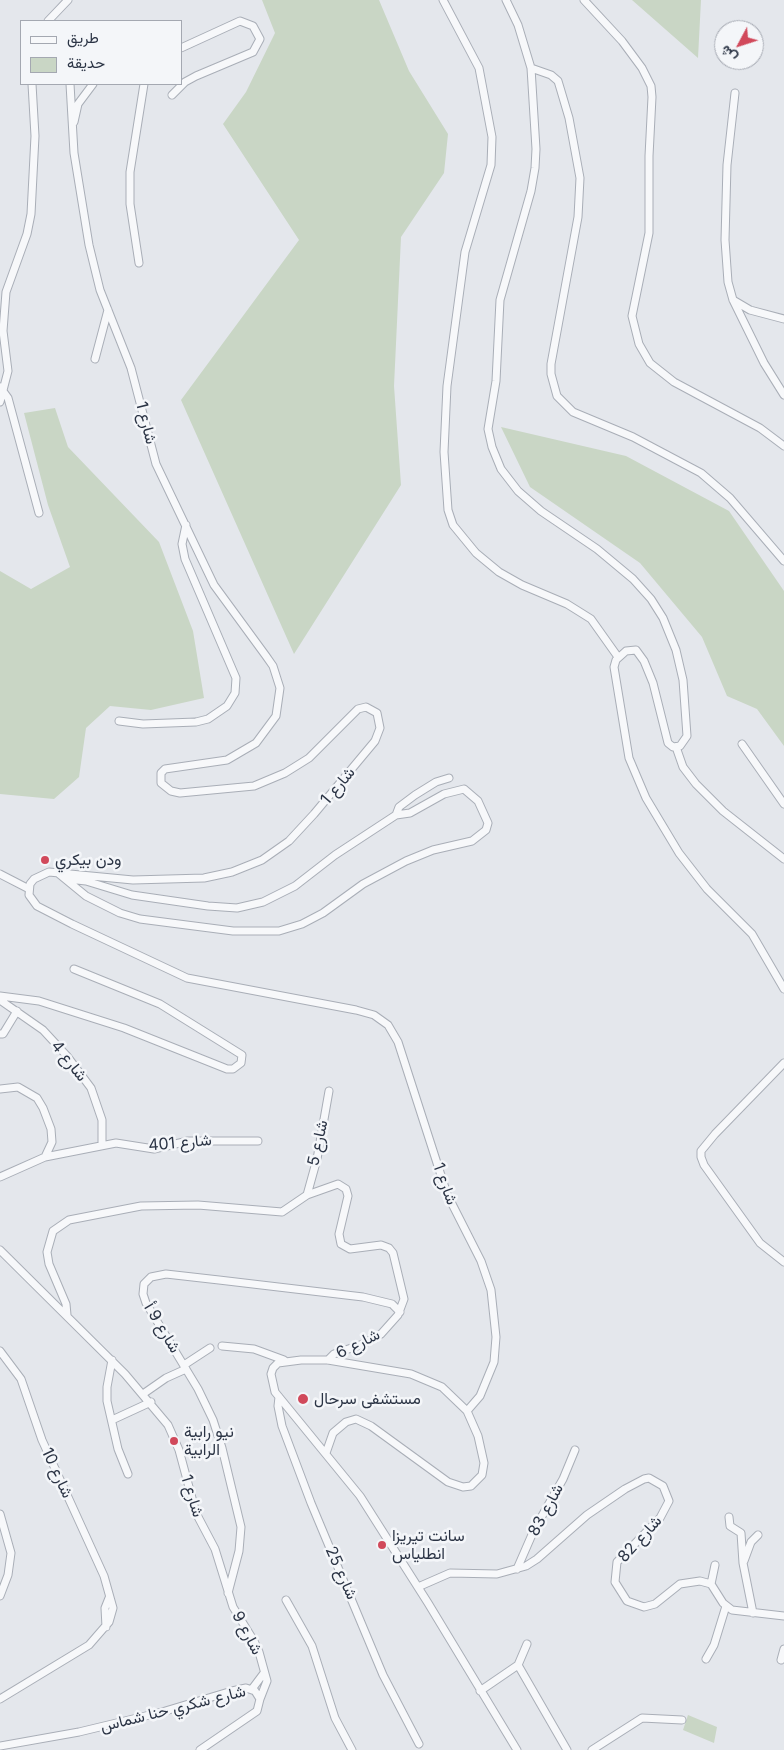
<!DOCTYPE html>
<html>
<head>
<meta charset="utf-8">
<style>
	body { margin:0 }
	#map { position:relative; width:784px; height:1750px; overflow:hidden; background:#e4e7ec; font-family:Inter,Vazirmatn,sans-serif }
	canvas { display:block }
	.legend { position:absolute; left:20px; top:20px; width:162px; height:65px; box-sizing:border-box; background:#f4f6f9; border:1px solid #a4a8b1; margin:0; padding:6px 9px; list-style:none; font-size:15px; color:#2b3445 }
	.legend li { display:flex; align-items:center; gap:10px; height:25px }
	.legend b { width:25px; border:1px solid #a4a8b1 }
	.north { position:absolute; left:714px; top:20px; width:50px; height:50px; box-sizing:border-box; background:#f4f6f9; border:1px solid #a4a8b1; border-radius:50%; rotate:230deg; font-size:14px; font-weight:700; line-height:20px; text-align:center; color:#2b3445 }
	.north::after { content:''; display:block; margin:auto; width:18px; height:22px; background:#d1495b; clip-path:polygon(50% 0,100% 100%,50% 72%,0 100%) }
</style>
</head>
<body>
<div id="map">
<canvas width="784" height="1750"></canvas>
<ul class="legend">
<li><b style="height:6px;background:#f7f8fa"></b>طريق</li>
<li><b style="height:14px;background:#c9d6c5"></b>حديقة</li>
</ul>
<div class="north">ش</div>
</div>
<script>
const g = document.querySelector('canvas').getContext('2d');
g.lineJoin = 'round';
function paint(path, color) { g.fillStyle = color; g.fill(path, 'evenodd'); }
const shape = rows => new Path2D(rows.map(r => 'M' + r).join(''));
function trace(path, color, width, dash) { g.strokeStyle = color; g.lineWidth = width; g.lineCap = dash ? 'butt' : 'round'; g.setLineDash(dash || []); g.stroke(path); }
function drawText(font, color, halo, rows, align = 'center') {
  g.font = font + ' Inter,Vazirmatn,sans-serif'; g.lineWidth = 5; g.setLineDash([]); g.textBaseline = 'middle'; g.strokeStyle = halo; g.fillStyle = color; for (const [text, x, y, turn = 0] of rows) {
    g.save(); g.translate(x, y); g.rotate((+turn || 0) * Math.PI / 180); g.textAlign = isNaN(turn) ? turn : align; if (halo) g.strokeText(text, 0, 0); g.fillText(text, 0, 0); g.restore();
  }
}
paint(shape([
	[262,0,379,0,409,71,448,134,444,173,401,237,394,386,401,485,294,654,181,400,299,240,223,124,246,92,275,33],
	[632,0,701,0,698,58],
	[55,408,68,447,159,542,193,631,204,698,151,710,110,706,86,728,79,777,54,799,0,794,0,571,31,589,70,567,48,505,24,413],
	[501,427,626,456,729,511,784,591,784,746,757,709,727,696,702,637,640,563,530,487],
	[688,1715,717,1727,714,1743,683,1730]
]), '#c9d6c5');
const minor = shape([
	[443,0,479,68,492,137,491,165,465,252,447,386,444,452,448,510,453,525,476,553,499,572,522,585,567,604,591,619,618,657],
	[506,0,518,25,531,68,551,75,558,81,561,91,569,118,580,178,578,217,551,364,551,374,557,396,573,412,633,437,701,473,730,498,784,561],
	[584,0,622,41,642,68,651,86,652,97,649,156,649,233,632,316,639,344,650,363,674,382,760,428,784,446],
	[48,21,68,0],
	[531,68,536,149,535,168,531,191,500,300,496,381,488,429,492,447,501,469,518,491,541,511,597,549,633,579,651,599,663,618,676,650,683,680,687,736,680,746,673,747,668,743,653,683,644,661,636,650,626,651,616,660,614,667,629,758,646,798,679,853,707,889,752,934,784,989],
	[70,84,74,153,89,245,100,290,131,368,156,464,214,585,266,656,273,666,280,688,276,716,256,743,227,760,165,769,161,773,161,783,171,791,180,793,254,786,285,773,309,758,358,709,366,707,377,713,380,728,375,741,314,814,289,841,262,860,232,872,204,878,133,880,49,872,34,879,30,884,29,895,37,906,72,924,187,978,356,1010,374,1015,388,1025,398,1042,447,1194,481,1261,491,1290,496,1337,494,1362,480,1396,467,1411],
	[735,93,727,165,725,240,728,282,733,300,764,363,784,395],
	[172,95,185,82,196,76,253,52,260,39,253,26,240,21,181,48],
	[74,122,78,104,93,84],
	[139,263,130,204,130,172,144,84],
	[733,300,750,310,784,319],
	[95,359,108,310],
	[0,387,8,398,39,513],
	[0,402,8,371,3,331,6,292,27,234,31,214,35,136,32,84],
	[119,721,143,724,196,722,208,719,227,706,235,693,236,678,185,559,182,544,186,525],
	[742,744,784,804],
	[676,747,683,767,696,784,723,811,784,859],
	[58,873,86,896,120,913,140,919,233,931,279,931,302,924,323,913,363,884,406,861,433,850,472,841,486,830,488,823,478,801,464,789,444,794,410,813,396,815],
	[0,874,29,889],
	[68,879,86,881,132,895,208,906,237,908,263,902,295,886,335,855,396,815,399,807,415,795,436,782,449,778],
	[0,996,39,1001,124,1028,227,1069,233,1069,241,1063,242,1055,160,1004,74,969],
	[0,1000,43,1030,67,1056,91,1088,102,1120,102,1145],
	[0,1034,3,1034,17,1011],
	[784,1063,715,1134,701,1151,701,1157,704,1165,760,1243,784,1262],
	[0,1089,18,1087,37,1098,43,1108,51,1129,52,1142,45,1157],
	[0,1177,45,1157,116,1143,154,1149,188,1141,258,1141],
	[307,1195,317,1159,329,1091],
	[0,1250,125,1374,168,1425,179,1450,196,1513,215,1549,233,1607,254,1641,259,1652,267,1681,260,1699],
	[67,1315,66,1304,49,1264,47,1252,53,1231,69,1220,141,1206,198,1205,282,1212,307,1195,338,1184,346,1189,348,1196,339,1234,341,1244,350,1249,381,1245,389,1248,393,1253,404,1299,398,1315,381,1334,363,1344,334,1354,328,1360],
	[222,1346,254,1349,284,1360],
	[0,1351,21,1379,42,1440,104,1576,113,1608,109,1622,89,1645,0,1699],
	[112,1360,107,1387,107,1401,118,1449,128,1474],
	[184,1365,210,1348],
	[143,1394,166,1378,186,1369],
	[279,1397,278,1406,282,1426,311,1503,383,1675,419,1744],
	[112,1420,151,1402],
	[326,1453,333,1433,346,1422,356,1419,371,1426,448,1482,463,1487,471,1486,482,1475,484,1463,478,1436,467,1411,442,1387,411,1374,328,1360,301,1360,278,1363,273,1368,271,1374,275,1392,360,1496,428,1603,517,1750],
	[0,1514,11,1553,8,1575,0,1596],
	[729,1517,730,1526,741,1533,743,1563,753,1613],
	[744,1561,751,1542,758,1535],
	[517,1569,534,1530,563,1479,575,1450],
	[711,1584,715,1565],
	[418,1587,450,1573,497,1574,526,1566,537,1559,587,1515,625,1489,644,1479,649,1478,663,1486,669,1501,660,1518,617,1562,615,1582,627,1601,644,1607,655,1604,680,1584,700,1581,711,1584,723,1603,732,1610,784,1616],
	[228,1593,239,1551,241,1527,222,1448,213,1420,198,1389,146,1303,143,1294,144,1284,151,1277,166,1274,219,1280,363,1297,392,1304,400,1312],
	[286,1600,312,1646,335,1718,352,1750],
	[106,1627,105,1608,109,1598],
	[706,1659,714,1645,726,1606],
	[781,1660,784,1649],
	[518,1665,567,1750],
	[252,1689,264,1673],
	[480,1691,518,1665,527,1644],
	[0,1746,79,1732,162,1712,232,1691,246,1688,255,1691,260,1699,257,1711,200,1750],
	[592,1750,642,1718,682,1720]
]);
trace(minor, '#a9aeb7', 9);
trace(minor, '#f7f8fa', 7);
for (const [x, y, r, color] of [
	[45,860,5,"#d1495b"],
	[303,1399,6,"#d1495b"],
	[174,1441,5,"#d1495b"],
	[382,1545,5,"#d1495b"]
]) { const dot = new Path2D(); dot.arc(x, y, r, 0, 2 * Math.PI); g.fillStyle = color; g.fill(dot); trace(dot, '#f4f6f9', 2); }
drawText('16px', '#2b3445', '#f4f6f9', [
	["شارع 1",146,423,76],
	["شارع 1",338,786,-50],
	["شارع 4",69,1061,51],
	["شارع 401",180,1143,-5],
	["شارع 5",318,1143,-78],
	["شارع 1",445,1184,70],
	["شارع 9 أ",162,1328,59],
	["شارع 6",358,1344,-27],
	["شارع 10",57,1473,65],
	["شارع 1",192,1496,73],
	["شارع 83",546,1510,-62],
	["شارع 82",640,1539,-48],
	["شارع 25",341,1573,66],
	["شارع 9",247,1633,62],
	["شارع شكري حنا شماس",173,1709,-14]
]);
drawText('16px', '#2b3445', '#f4f6f9', [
	["ودن بيكري",55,860],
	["مستشفى سرحال",314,1399],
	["نيو رابية",184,1432],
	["الرابية",184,1450],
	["سانت تيريزا",392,1536],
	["انطلياس",392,1554]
], 'left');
</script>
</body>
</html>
